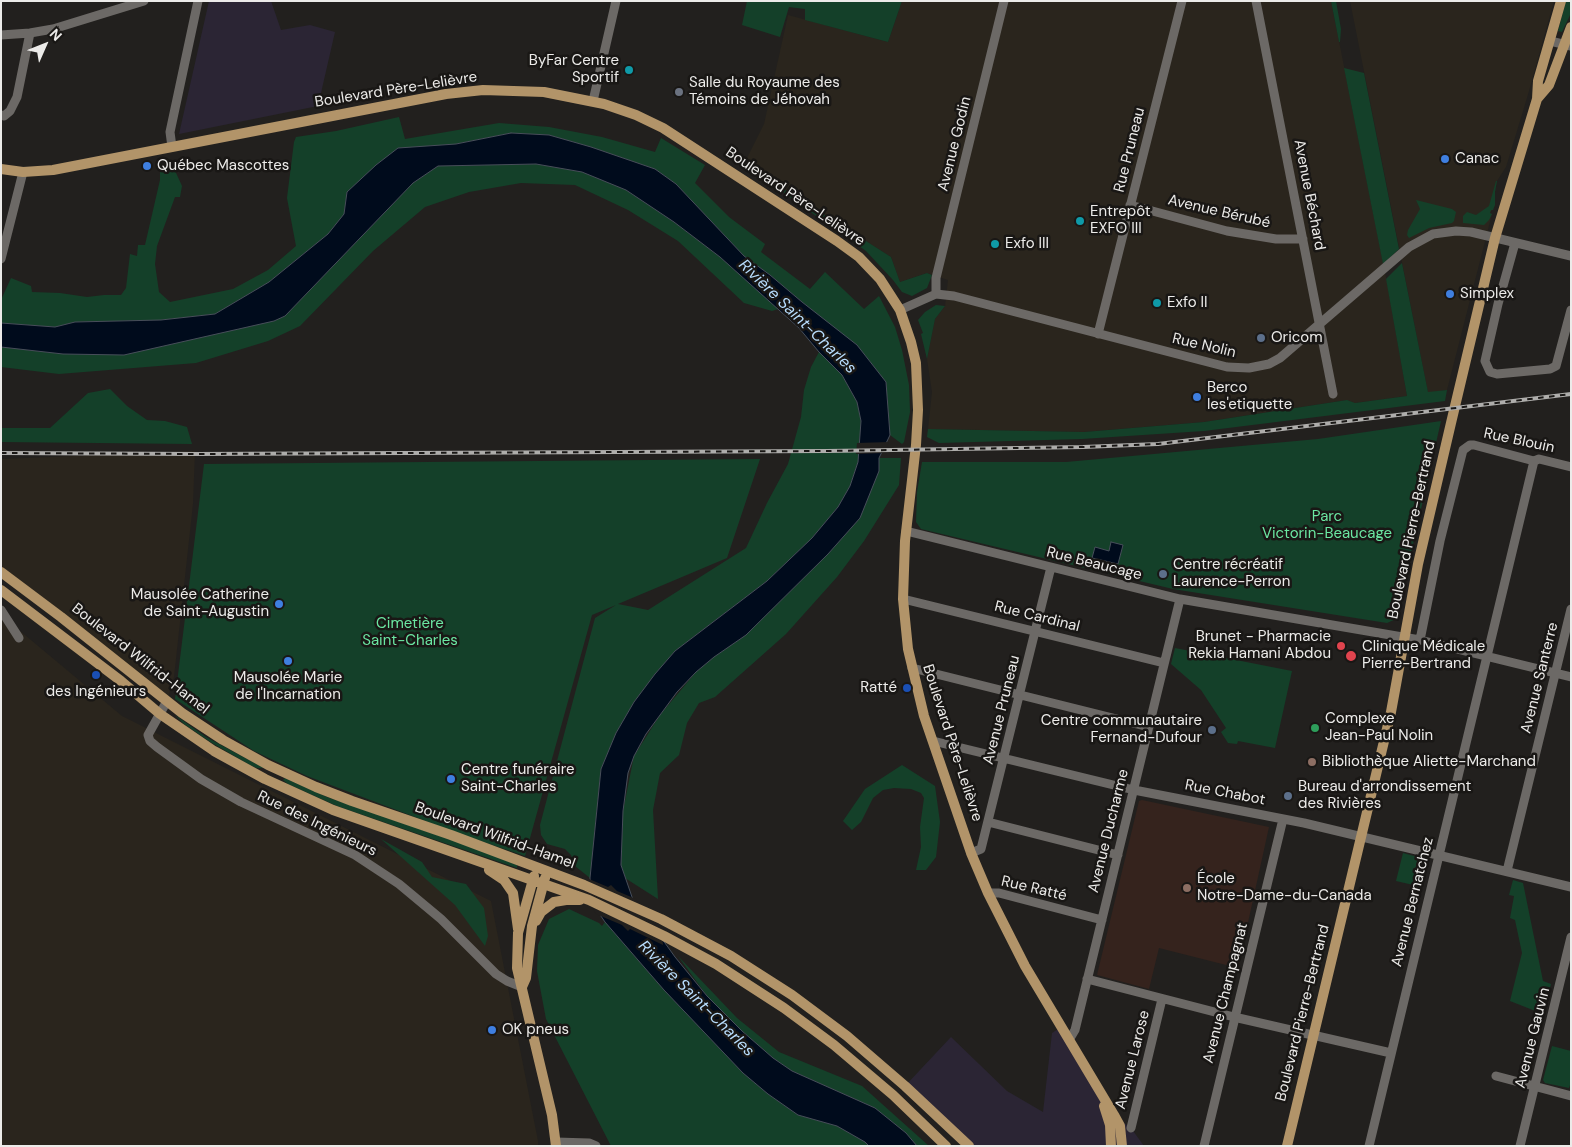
<!DOCTYPE html>
<html>
<head>
<meta charset="utf-8">
<style>
	body { margin:0 }
	#map { position:relative; width:1572px; height:1147px; overflow:hidden; background:#22201e; font-family:"DM Sans",sans-serif }
	canvas { display:block }
	.frame { position:absolute; inset:0; border:2px solid #ecebe9; pointer-events:none }
	.north { position:absolute; left:20px; top:20px; width:50px; height:50px; -webkit-text-stroke:4px #191715; paint-order:stroke; rotate:46deg; font-size:14px; font-weight:700; line-height:20px; text-align:center; color:#ecebe9 }
	.north::after { content:''; display:block; margin:auto; width:18px; height:22px; background:#ecebe9; clip-path:polygon(50% 0,100% 100%,50% 72%,0 100%) }
</style>
</head>
<body>
<div id="map">
<canvas width="1572" height="1147"></canvas>
<div class="frame"></div>
<div class="north">N</div>
</div>
<script>
const g = document.querySelector('canvas').getContext('2d');
g.lineJoin = 'round';
function paint(path, color) { g.fillStyle = color; g.fill(path, 'evenodd'); }
const shape = rows => new Path2D(rows.map(r => 'M' + r).join(''));
function trace(path, color, width, dash) { g.strokeStyle = color; g.lineWidth = width; g.lineCap = dash ? 'butt' : 'round'; g.setLineDash(dash || []); g.stroke(path); }
function drawText(font, color, halo, rows, align = 'center') {
  g.font = font + ' "DM Sans",sans-serif'; g.lineWidth = 5; g.setLineDash([]); g.textBaseline = 'middle'; g.strokeStyle = halo; g.fillStyle = color; for (const [text, x, y, turn = 0] of rows) {
    g.save(); g.translate(x, y); g.rotate((+turn || 0) * Math.PI / 180); g.textAlign = isNaN(turn) ? turn : align; if (halo) g.strokeText(text, 0, 0); g.fillText(text, 0, 0); g.restore();
  }
}
paint(shape([
	[209,1,271,1,281,30,310,25,335,32,318,106,179,134],
	[1061,1027,1114,1116,1131,1128,1144,1146,969,1146,905,1086,951,1037,1007,1091,1043,1112,1052,1033]
]), '#2b2534');
paint(shape([
	[902,1,1331,1,1388,287,1407,396,1355,403,1347,400,1204,422,1084,432,928,429,932,392,927,359,935,319,945,306,948,280,927,273,900,282,891,257,744,164,764,124,788,15,888,42],
	[1350,1,1554,1,1527,98,1506,167,1497,181,1495,192,1495,205,1490,213,1492,214,1447,390,1428,393],
	[195,451,193,504,174,677,167,701,1,572,1,459],
	[1,615,122,716,491,901,538,1141,538,1146,1,1146]
]), '#2a251d');
paint(shape([
	[1142,800,1269,827,1238,968,1159,948,1149,989,1097,975,1139,801]
]), '#35231d');
paint(shape([
	[747,1,902,1,888,42,805,20,805,9,789,7,780,37,742,25],
	[1331,1,1336,1,1341,29,1340,42,1339,42],
	[1566,1,1571,1,1571,13,1562,32,1558,31],
	[1344,68,1364,73,1399,249,1383,264],
	[399,117,405,139,499,123,549,127,602,137,655,152,661,138,705,165,695,183,729,217,765,244,761,252,810,289,825,272,864,309,879,296,895,327,902,350,909,385,910,412,904,442,902,444,890,435,886,382,802,302,770,275,744,256,676,184,655,169,591,147,549,135,511,133,456,144,347,192,344,214,328,234,269,282,215,314,161,320,75,322,55,327,1,323,1,300,11,278,31,286,32,292,60,293,87,297,104,295,121,295,126,288,130,254,137,256,138,245,145,245,160,180,160,164,172,164,182,186,180,197,175,197,157,246,155,264,159,292,170,302,233,289,268,270,296,246,287,198,294,142,296,137,336,131],
	[536,164,582,172,626,190,674,222,720,257,778,309,772,311,744,303,678,241,628,210,575,185,521,183,469,192,425,207,373,251,300,326,268,341,196,363,59,374,1,367,1,347,63,354,274,321,285,316,413,183,438,166],
	[744,164,833,220,826,223],
	[1496,181,1497,181,1495,192,1495,205,1493,210,1491,210,1490,213,1492,214,1489,220,1484,225,1463,223,1463,216,1467,212,1476,215,1489,206],
	[1416,200,1452,209,1456,212,1454,221,1452,223,1429,228,1409,238,1407,235,1408,230,1420,209],
	[841,225,891,257,900,282,927,273,932,275,927,288,912,296,902,292,893,280,866,251,839,232],
	[1402,263,1428,392,1447,390,1445,401,1204,431,1082,439,939,443,927,437,928,429,1084,432,1204,422,1347,400,1355,403,1407,396,1386,279],
	[936,305,945,306,935,319,927,359,921,334,923,333,918,320,925,312],
	[819,352,842,375,857,402,861,421,858,462,850,486,838,507,812,538,767,581,675,651,655,674,634,702,616,733,601,769,590,878,575,866,571,855,565,849,547,844,541,835,540,825,595,618,616,605,592,615,525,856,457,833,307,776,254,751,175,699,204,464,760,459,727,558,618,604,648,610,746,548,767,503,788,464,801,417,804,390,811,367],
	[110,389,127,406,147,420,165,421,187,427,192,444,1,442,1,428,50,428,88,393],
	[1441,421,1396,619,1387,623,1173,589,921,529,916,522,917,492,922,462,1066,462,1318,439],
	[879,458,901,458,899,485,864,541,837,577,786,634,715,697,699,703,687,723,679,755,660,773,653,810,658,899,625,878,621,865,623,811,634,756,660,715,696,672,714,657,746,635,828,554,860,518,879,468],
	[1175,648,1292,671,1275,748,1238,741,1237,744,1228,743,1221,732,1226,728,1201,690,1171,664],
	[175,715,206,737,264,768,257,768,250,765,212,743,184,724],
	[902,765,935,786,940,822,936,857,926,870,916,870,921,847,920,827,924,798,921,793,911,789,894,788,883,790,873,798,861,822,852,830,843,821,865,789],
	[285,778,327,797,486,852,517,865,517,868,337,806,288,784,283,780],
	[381,839,422,862,432,877,466,884,484,908,488,936,485,946,455,905],
	[1403,853,1429,860,1422,887,1396,881],
	[1513,880,1523,883,1543,981,1551,984,1543,1014,1510,1001,1522,953,1515,920,1510,918,1514,896,1509,895],
	[569,909,599,923,602,926,605,922,664,990,706,1034,743,1073,768,1094,798,1115,837,1126,865,1142,869,1146,611,1146,546,1019,537,971,538,945,549,919],
	[678,956,737,1018,779,1052,862,1086,929,1146,917,1146,906,1133,875,1108,792,1071,773,1058,742,1031,707,996],
	[1552,1046,1571,1051,1571,1082,1569,1088,1545,1083,1543,1080]
]), '#144029');
const water = shape([
	[511,133,549,135,591,147,655,169,676,184,744,256,770,275,802,302,857,345,886,382,890,435,879,458,879,471,860,518,828,554,746,635,714,657,696,672,677,692,646,734,634,756,628,773,623,811,621,865,632,897,675,957,707,996,742,1031,773,1058,792,1071,875,1108,906,1133,917,1146,869,1146,865,1142,837,1126,798,1115,768,1094,743,1073,664,990,605,922,592,903,590,878,601,769,616,733,634,702,655,674,675,651,767,581,812,538,838,507,850,486,858,462,861,421,857,402,842,375,819,352,799,328,720,257,674,222,626,190,582,172,536,164,438,166,413,183,285,316,274,321,124,355,63,354,1,347,1,323,55,327,75,322,161,320,215,314,269,282,328,234,344,214,347,192,376,165,398,148,456,144,511,133],
	[1111,542,1123,545,1118,564,1092,558,1095,547,1109,551,1111,542]
]);
paint(water, '#000b1c');
trace(water, '#474e5a', 1);
paint(shape([
	[889,442,884,453,856,454,857,443],
	[589,879,608,887,611,885,617,891,636,899,662,935,663,945,630,929,628,931,622,925,596,914,592,907]
]), '#22201e');
trace(shape([
	[1256,1,1333,394],
	[1,35,30,33,53,29,144,1],
	[1550,41,1571,46],
	[593,101,616,1],
	[1,115,4,116,10,111,17,97,30,33],
	[172,147,170,132,198,1],
	[1130,205,1227,231,1276,239,1303,239],
	[1515,243,1498,304,1485,361,1490,372,1497,374,1550,369,1556,366,1571,310],
	[1,259,23,172],
	[936,294,936,278,1004,1],
	[900,310,936,294,954,296,1227,367,1249,368,1269,364,1280,358,1409,247,1433,234,1456,231,1471,232,1571,256],
	[1098,334,1182,1],
	[906,531,1180,599,1420,640,1571,677],
	[903,599,1164,663],
	[1,610,19,638],
	[1420,640,1440,541,1463,450,1470,445,1474,445,1534,461,1539,459,1571,467],
	[912,668,1149,727],
	[167,701,148,735,150,741,157,747,201,779,241,802,355,855,399,884,441,919,496,974,507,981,522,987],
	[933,741,1134,790,1304,823,1571,887],
	[988,822,1118,855],
	[971,853,981,849,1051,567],
	[1507,871,1571,609],
	[988,893,999,893,1102,920],
	[1087,979,1234,1017,1391,1053],
	[1069,1040,1075,1030,1180,599],
	[1496,1076,1571,1096],
	[1131,1128,1162,999],
	[556,1142,589,1143,596,1146],
	[1204,1146,1283,819],
	[1369,1146,1534,461],
	[1520,1146,1571,937]
]), '#6c6966', 9);
trace(shape([
	[1537,99,1549,85,1571,27],
	[1,169,23,172,53,170,446,94,483,90,544,92,604,104,636,115,663,128,837,241,859,257,880,279,900,310,911,342,916,363,918,410,916,445,905,541,903,599,908,649,924,716,971,853,988,893,1025,966,1114,1115,1120,1126,1122,1146],
	[1,572,61,617,182,713,223,740,268,765,316,787,352,801,451,835,584,885,661,919,731,956,792,995,847,1036,905,1086,969,1146],
	[1,590,121,681,160,714,214,751,265,779,333,810,589,900,664,936,716,964,784,1008,834,1045,893,1095,946,1146],
	[489,870,504,880,513,893,518,929],
	[534,876,518,933,517,968,552,1115,556,1146],
	[536,921,541,912,554,902,566,900,580,900],
	[522,987,526,978,532,926,545,878],
	[1104,1106,1110,1125,1111,1146],
	[1287,1146,1391,712,1418,564,1451,423,1495,238,1537,99,1538,81,1561,1]
]), '#b29469', 10);
const rail = shape([
	[1,453,197,454,827,451,1083,447,1158,444,1571,394]
]);
trace(rail, '#aeadab', 4);
trace(rail, '#191715', 2, [5.5]);
for (const [x, y, r, color] of [
	[629,70,5,"#0f9aa8"],
	[679,92,5,"#6b7280"],
	[1445,159,5,"#3f7fe0"],
	[147,166,5,"#3f7fe0"],
	[1080,221,5,"#0f9aa8"],
	[995,244,5,"#0f9aa8"],
	[1450,294,5,"#3f7fe0"],
	[1157,303,5,"#0f9aa8"],
	[1261,338,5,"#5c6f8a"],
	[1197,397,5,"#3f7fe0"],
	[1163,574,5,"#5c6f8a"],
	[279,604,5,"#3f7fe0"],
	[1341,646,5,"#e0444e"],
	[1351,656,6,"#e0444e"],
	[288,661,5,"#3f7fe0"],
	[96,675,5,"#1a4fb4"],
	[907,688,5,"#1a4fb4"],
	[1315,728,5,"#2e9e5b"],
	[1212,730,5,"#5c6f8a"],
	[1312,762,5,"#8d6e63"],
	[451,779,5,"#3f7fe0"],
	[1288,796,5,"#5c6f8a"],
	[1187,888,5,"#8d6e63"],
	[492,1030,5,"#3f7fe0"]
]) { const dot = new Path2D(); dot.arc(x, y, r, 0, 2 * Math.PI); g.fillStyle = color; g.fill(dot); trace(dot, '#191715', 2); }
drawText('15px', '#ecebe9', '#191715', [
	["ByFar Centre",619,61,"right"],
	["Sportif",619,78,"right"],
	["Salle du Royaume des",689,83],
	["Témoins de Jéhovah",689,100],
	["Canac",1455,159],
	["Québec Mascottes",157,166],
	["Entrepôt",1090,212],
	["EXFO III",1090,229],
	["Exfo III",1005,244],
	["Simplex",1460,294],
	["Exfo II",1167,303],
	["Oricom",1271,338],
	["Berco",1207,388],
	["les'etiquette",1207,405],
	["Centre récréatif",1173,565],
	["Laurence-Perron",1173,582],
	["Mausolée Catherine",269,595,"right"],
	["de Saint-Augustin",269,612,"right"],
	["Brunet - Pharmacie",1331,637,"right"],
	["Rekia Hamani Abdou",1331,654,"right"],
	["Clinique Médicale",1362,647],
	["Pierre-Bertrand",1362,664],
	["Mausolée Marie",288,678,"center"],
	["de l'Incarnation",288,695,"center"],
	["Ratté",897,688,"right"],
	["des Ingénieurs",96,692,"center"],
	["Complexe",1325,719],
	["Jean-Paul Nolin",1325,736],
	["Centre communautaire",1202,721,"right"],
	["Fernand-Dufour",1202,738,"right"],
	["Bibliothèque Aliette-Marchand",1322,762],
	["Centre funéraire",461,770],
	["Saint-Charles",461,787],
	["Bureau d'arrondissement",1298,787],
	["des Rivières",1298,804],
	["École",1197,879],
	["Notre-Dame-du-Canada",1197,896],
	["OK pneus",502,1030]
], 'left');
drawText('15px', '#ecebe9', '#191715', [
	["Boulevard Père-Lelièvre",396,90,-9],
	["Avenue Godin",955,144,-76],
	["Rue Pruneau",1130,150,-76],
	["Avenue Béchard",1309,195,79],
	["Boulevard Père-Lelièvre",795,197,34],
	["Avenue Bérubé",1219,212,13],
	["Rue Nolin",1204,346,13],
	["Rue Blouin",1519,441,12],
	["Boulevard Pierre-Bertrand",1412,530,-78],
	["Rue Beaucage",1094,564,14],
	["Rue Cardinal",1037,617,14],
	["Boulevard Wilfrid-Hamel",140,659,38],
	["Avenue Santerre",1540,678,-76],
	["Avenue Pruneau",1002,710,-76],
	["Boulevard Père-Lelièvre",952,743,72],
	["Rue Chabot",1225,793,11],
	["Rue des Ingénieurs",317,824,26],
	["Avenue Ducharme",1109,831,-76],
	["Boulevard Wilfrid-Hamel",495,836,20],
	["Rue Ratté",1034,889,13],
	["Avenue Bernatchez",1413,902,-76],
	["Avenue Champagnat",1226,993,-76],
	["Boulevard Pierre-Bertrand",1303,1013,-76],
	["Avenue Gauvin",1533,1038,-76],
	["Avenue Larose",1133,1060,-76]
]);
drawText('15px', '#6be7a2', '#191715', [
	["Parc",1327,517],
	["Victorin-Beaucage",1327,534],
	["Cimetière",410,624],
	["Saint-Charles",410,641]
]);
drawText('italic 16px', '#b8ddfd', '#191715', [
	["Rivière Saint-Charles",797,317,44],
	["Rivière Saint-Charles",696,999,45]
]);
</script>
</body>
</html>
